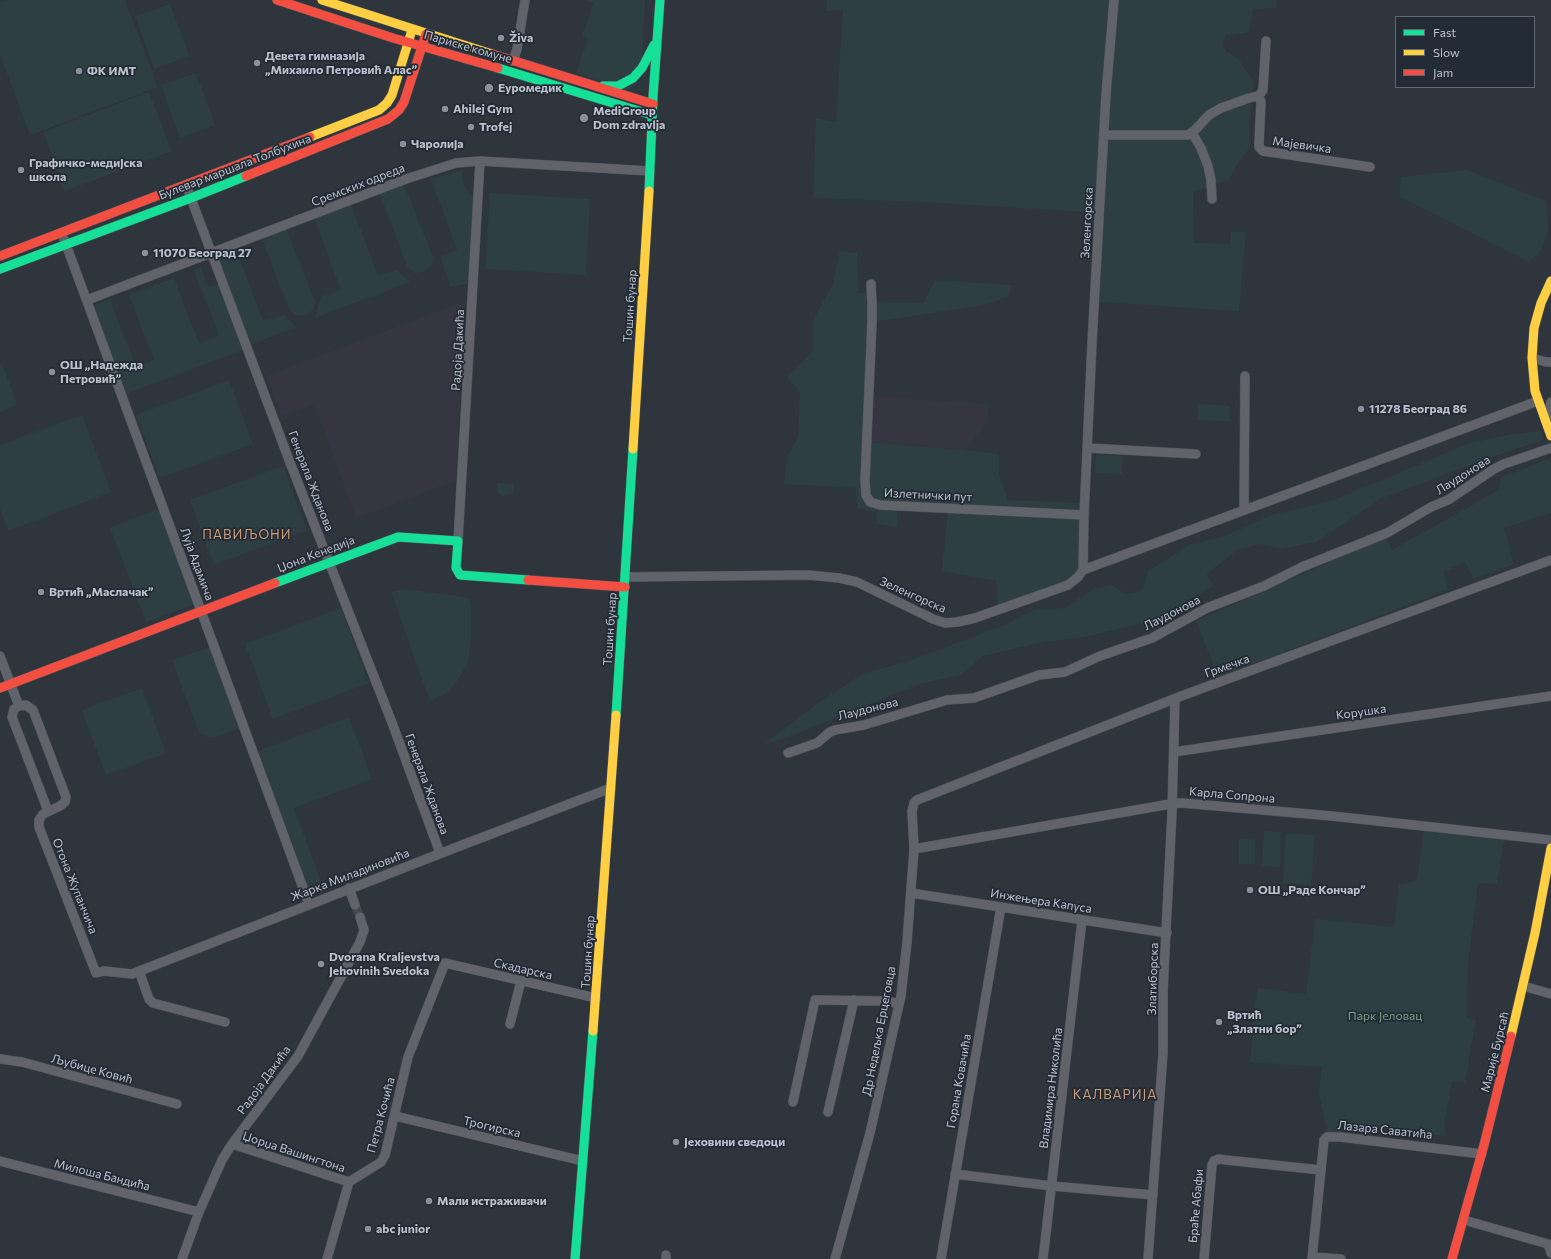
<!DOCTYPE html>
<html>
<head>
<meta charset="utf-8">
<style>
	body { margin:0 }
	#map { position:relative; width:1551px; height:1259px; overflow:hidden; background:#2f353c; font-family:Commissioner,sans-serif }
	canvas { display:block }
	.legend { position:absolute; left:1395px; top:16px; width:140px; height:72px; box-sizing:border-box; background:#232b36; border:1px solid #606772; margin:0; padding:5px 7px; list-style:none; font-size:12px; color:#bbc1cb }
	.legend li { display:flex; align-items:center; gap:8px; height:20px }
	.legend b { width:20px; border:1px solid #606772 }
</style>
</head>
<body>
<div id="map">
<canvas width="1551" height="1259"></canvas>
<ul class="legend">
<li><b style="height:5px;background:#16e098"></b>Fast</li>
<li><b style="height:5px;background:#ffcf43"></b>Slow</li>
<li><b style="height:5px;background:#f24e42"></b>Jam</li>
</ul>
</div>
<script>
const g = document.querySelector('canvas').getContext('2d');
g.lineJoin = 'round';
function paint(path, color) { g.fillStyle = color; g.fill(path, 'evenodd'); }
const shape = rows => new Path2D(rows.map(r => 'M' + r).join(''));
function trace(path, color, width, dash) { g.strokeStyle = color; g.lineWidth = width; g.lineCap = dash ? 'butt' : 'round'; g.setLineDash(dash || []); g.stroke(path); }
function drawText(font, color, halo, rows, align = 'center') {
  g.font = font + ' Commissioner,sans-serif'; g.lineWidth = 3.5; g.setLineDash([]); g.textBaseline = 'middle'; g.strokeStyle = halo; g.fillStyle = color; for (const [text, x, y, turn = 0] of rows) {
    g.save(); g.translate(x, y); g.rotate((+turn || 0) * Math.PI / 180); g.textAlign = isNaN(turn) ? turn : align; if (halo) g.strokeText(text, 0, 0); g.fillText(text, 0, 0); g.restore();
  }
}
paint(shape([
	[463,302,456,481,356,518,314,404,281,416,266,376],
	[868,396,988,404,989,421,965,450,866,442]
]), '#363542');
paint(shape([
	[8,0,125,0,158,87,30,135,0,54,0,3],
	[586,0,645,0,641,78,627,91,576,73,588,39,582,36,593,3],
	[827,0,1277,0,1276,8,1253,9,1249,32,1233,35,1227,34,1223,43,1226,51,1239,60,1254,82,1249,125,1250,148,1239,161,1229,180,1193,192,1194,243,1230,244,1231,232,1246,232,1239,311,1100,302,1102,213,924,202,813,198,816,118,836,122,843,10,826,11],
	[170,4,189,56,154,69,135,16],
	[196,73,215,125,180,138,161,85],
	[149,92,172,151,65,191,43,132],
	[462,170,464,186,474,199,470,283,451,287,440,257,457,250,431,179],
	[1467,170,1546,201,1548,232,1541,251,1529,262,1400,197,1401,177],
	[404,185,433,257,431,266,424,272,414,273,407,266,380,194],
	[490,193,590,199,586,275,485,269],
	[351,205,378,275,397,270,410,282,315,318,321,297,341,290,314,219],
	[286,228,315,301,313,310,306,315,296,316,289,309,261,237],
	[236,249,263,321,284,315,296,327,250,345,216,256],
	[840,251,857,253,859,293,872,292,873,302,923,303,935,280,1012,285,1009,296,985,305,872,322,867,442,965,450,999,454,999,474,1008,500,1084,503,1078,577,1009,606,998,605,996,581,942,571,948,510,897,509,898,527,877,524,876,512,857,508,856,488,784,484,787,458,798,436,800,392,787,378,813,350,813,320,833,284],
	[201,267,209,287,218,284,243,350,123,395,90,307,110,299,136,367,154,360,129,295,174,278,199,343,219,336,194,270],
	[2,363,17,405,0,412,0,364],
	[229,380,253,444,160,478,136,415],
	[1198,404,1230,406,1229,421,1197,420],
	[82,415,111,492,8,531,0,509,0,445],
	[1541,431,1543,440,1494,456,1380,499,1316,542,1281,549,1261,544,1237,550,1207,574,1213,586,1155,620,1085,637,1043,642,983,656,961,675,919,684,833,719,779,740,764,744,815,705,864,673,906,662,1005,625,1035,609,1064,608,1094,589,1111,585,1126,594,1143,591,1148,571,1188,546,1227,535,1272,515,1334,500,1470,443,1512,434],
	[1096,455,1123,456,1122,474,1095,473],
	[1549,459,1551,464,1551,513,1504,528,1514,564,1474,579,1465,562,1444,572,1448,590,1218,677,1196,621,1386,537,1392,550,1499,490,1502,477],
	[283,466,307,530,214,565,190,500],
	[498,483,514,484,513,493,502,496,497,491],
	[158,509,195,604,146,622,110,528],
	[404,589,457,596,469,599,471,605,471,639,468,663,457,681,446,693,430,701,391,592],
	[341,608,369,683,273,719,245,644],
	[212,646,242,727,214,738,207,737,199,733,172,660],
	[142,688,166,753,106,775,82,710],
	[349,717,372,779,294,808,322,884,308,888,258,751],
	[1424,826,1505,835,1497,884,1478,883,1468,963,1467,1018,1476,1020,1465,1083,1452,1081,1444,1124,1446,1136,1342,1124,1340,1137,1328,1136,1319,1093,1322,1067,1250,1062,1257,988,1306,994,1315,919,1394,927,1399,885,1417,881],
	[1264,831,1281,832,1280,867,1262,866],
	[1286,833,1315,835,1311,885,1283,883],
	[1239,839,1255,839,1255,864,1239,864]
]), '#2d3f42');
trace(shape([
	[355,905,360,917]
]), '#444a51', 9, [9, 4.5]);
const street = shape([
	[513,61,517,49,525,0],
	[1258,97,1263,90,1266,41],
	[1192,133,1201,148,1208,166,1211,180,1212,199],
	[1104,135,1188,135,1196,129,1209,115,1221,108,1249,98,1257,96,1261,101,1259,143,1259,147,1263,151,1370,167],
	[186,185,289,460,391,720,440,853],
	[64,239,309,904],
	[871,284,872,302,872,322,865,480,866,495,870,502,880,505,1084,515],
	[87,300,406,179,456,163,480,161,650,171],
	[1532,358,1546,362,1551,362],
	[1551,402,1549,409,1551,416],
	[1088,448,1196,454],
	[1244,510,1245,376],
	[458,541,480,161],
	[1083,570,1538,401],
	[625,577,808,575,839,578,857,582,933,619,945,623,957,622,975,618,1068,585,1078,577,1083,570,1084,515,1092,343,1106,94,1114,0],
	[0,656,19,706],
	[1174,752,1551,696],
	[788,753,817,743,830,732,835,730,864,725,947,700,974,698,1039,675,1065,672,1100,656,1152,638,1207,608,1264,586,1302,567,1387,533,1431,507,1448,500,1494,469,1504,464,1551,448],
	[48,811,12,717,14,709,19,706,26,705,33,710,66,797,65,802,60,806,43,814,39,820,39,827,96,973,104,971,132,974,452,849,611,788],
	[914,849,1170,804,1182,803,1332,816,1551,840],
	[349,888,355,905],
	[911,893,1167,933],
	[139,971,149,999,153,1003,225,1022],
	[1523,986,1551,994],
	[510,1024,521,981],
	[0,1059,22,1062,177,1104],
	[793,1102,815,1000,888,1001,899,1004],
	[828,1112,854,1000],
	[395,1116,583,1161],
	[232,1144,349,1182],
	[0,1161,199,1212],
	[955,1174,1052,1186,1153,1195],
	[1464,1220,1548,1244,1551,1253],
	[1312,1257,1341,1259],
	[182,1259,199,1212,222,1160,232,1144,298,1056,360,942,364,930,360,917],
	[327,1259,349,1182,381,1162,385,1155,408,1057,445,963,596,998],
	[666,1259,666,1255],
	[835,1259,870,1133,901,996,907,942,914,849,912,811,914,803,917,800,1184,695,1551,560],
	[941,1259,1001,907],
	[1043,1259,1082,920],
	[1148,1259,1163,1053,1163,991,1172,812,1175,699],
	[1204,1259,1212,1165,1214,1161,1219,1159,1226,1160,1321,1170],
	[1312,1259,1324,1140,1327,1137,1340,1137,1482,1154]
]);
const fast = shape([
	[498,68,652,115],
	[603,86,618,86,633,78,642,68,654,45],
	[649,191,653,97,660,0],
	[0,269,191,198,246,176],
	[275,583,398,537,458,541,456,568,460,575,528,580],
	[616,715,633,449],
	[575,1259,593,1031]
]);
const slow = shape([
	[322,0,492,54],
	[310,137,379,110,387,103,392,95,412,30],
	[1551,281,1541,303,1534,328,1532,358,1535,391,1551,436],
	[633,449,649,191],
	[593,1031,616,715],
	[1511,1036,1535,933,1551,848]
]);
const jam = shape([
	[277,0,393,38,498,68],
	[492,54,653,104],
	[246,176,388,119,399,110,404,102,426,34],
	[0,256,310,137],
	[528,580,625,587],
	[0,688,275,583],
	[1452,1259,1484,1145,1511,1036]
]);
trace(street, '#4d5156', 10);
trace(fast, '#4d5156', 10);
trace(slow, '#4d5156', 10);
trace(jam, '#4d5156', 10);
trace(street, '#60636a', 9);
trace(fast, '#16e098', 9);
trace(slow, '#ffcf43', 9);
trace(jam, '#f24e42', 9);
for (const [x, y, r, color] of [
	[501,38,4,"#8a9099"],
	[257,63,4,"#8a9099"],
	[79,71,4,"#8a9099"],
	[489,88,5,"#8a9099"],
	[445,109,4,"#8a9099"],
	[584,118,5,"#8a9099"],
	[471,127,4,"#8a9099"],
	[403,144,4,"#8a9099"],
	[21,170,4,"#8a9099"],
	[145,253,4,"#8a9099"],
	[52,372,4,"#8a9099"],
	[1361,409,4,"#8a9099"],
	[41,592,4,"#8a9099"],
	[1250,890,4,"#8a9099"],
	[321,964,4,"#8a9099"],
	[1219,1022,4,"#8a9099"],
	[676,1142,4,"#8a9099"],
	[429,1201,4,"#8a9099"],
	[368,1229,4,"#8a9099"]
]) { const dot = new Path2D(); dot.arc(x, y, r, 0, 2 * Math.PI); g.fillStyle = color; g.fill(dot); trace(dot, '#232b36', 1.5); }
drawText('bold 12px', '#bbc1cb', '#232b36', [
	["Živa",509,38],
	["Девета гимназија",265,56],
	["„Михаило Петровић Алас”",265,70],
	["ФК ИМТ",87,71],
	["Еуромедик",498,88],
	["Ahilej Gym",453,109],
	["MediGroup",593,111],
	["Dom zdravlja",593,125],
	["Trofej",479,127],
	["Чаролија",411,144],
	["Графичко-медијска",29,163],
	["школа",29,177],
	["11070 Београд 27",153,253],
	["ОШ „Надежда",60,365],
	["Петровић”",60,379],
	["11278 Београд 86",1369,409],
	["Вртић „Маслачак”",49,592],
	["ОШ „Раде Кончар”",1258,890],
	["Dvorana Kraljevstva",329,957],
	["Jehovinih Svedoka",329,971],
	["Вртић",1227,1015],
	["„Златни бор”",1227,1029],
	["Јеховини сведоци",684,1142],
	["Мали истраживачи",437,1201],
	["abc junior",376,1229]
], 'left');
drawText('12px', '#bbc1cb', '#232b36', [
	["Париске комуне",468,47,16],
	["Мајевичка",1302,145,8],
	["Булевар маршала Толбухина",235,167,-21],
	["Сремских одреда",358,185,-21],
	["Зеленгорска",1087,223,-87],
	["Тошин бунар",630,306,-86],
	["Радоја Дакића",458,350,-87],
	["Лаудонова",1463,475,-32],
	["Генерала Жданова",311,481,69],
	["Излетнички пут",928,495,3],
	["Џона Кенедија",316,554,-21],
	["Луја Адамича",197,564,70],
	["Зеленгорска",913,595,24],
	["Лаудонова",1172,613,-27],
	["Тошин бунар",610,629,-86],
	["Грмечка",1227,666,-20],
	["Лаудонова",868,709,-14],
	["Корушка",1361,712,-8],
	["Генерала Жданова",427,784,70],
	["Карла Сопрона",1232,795,5],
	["Жарка Миладиновића",350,875,-21],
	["Отона Жупанчича",75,886,68],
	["Инжењера Капуса",1041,901,9],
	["Тошин бунар",588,952,-86],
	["Скадарска",523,969,13],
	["Златиборска",1153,979,-88],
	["Др Недељка Ерцеговца",879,1031,-79],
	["Марије Бурсаћ",1495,1052,-76],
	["Љубице Ковић",92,1069,15],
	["Радоја Дакића",264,1080,-54],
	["Горана Ковачића",959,1081,-80],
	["Владимира Николића",1051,1088,-83],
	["Петра Кочића",381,1115,-75],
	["Трогирска",492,1127,13],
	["Лазара Саватића",1385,1130,6],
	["Џорџа Вашингтона",294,1152,18],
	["Милоша Бандића",102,1175,14],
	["Браће Абафи",1196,1206,-85]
]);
drawText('12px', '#7c9e84', '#232b36', [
	["Парк Јеловац",1385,1016]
]);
g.letterSpacing = '1px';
drawText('13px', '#cd9c74', '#232b36', [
	["ПАВИЉОНИ",247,535],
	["КАЛВАРИЈА",1115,1095]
]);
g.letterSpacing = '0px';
</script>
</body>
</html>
